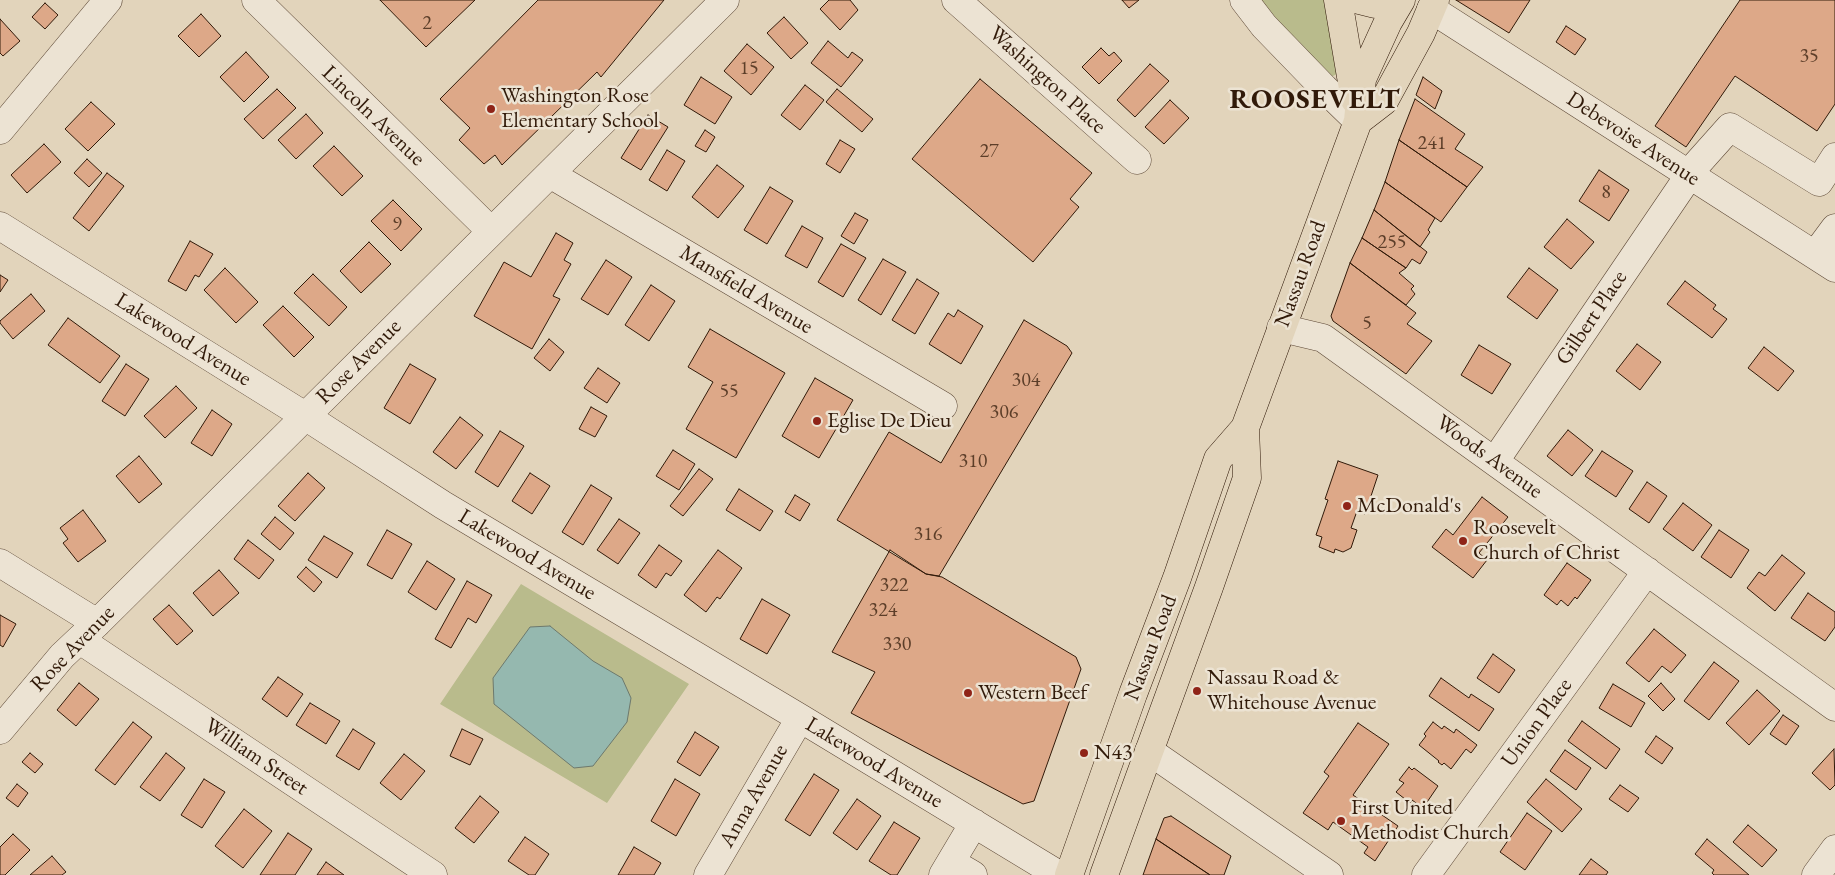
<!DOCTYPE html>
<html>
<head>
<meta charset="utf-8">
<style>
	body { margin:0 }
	canvas { display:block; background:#e2d4bb }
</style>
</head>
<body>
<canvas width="1835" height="875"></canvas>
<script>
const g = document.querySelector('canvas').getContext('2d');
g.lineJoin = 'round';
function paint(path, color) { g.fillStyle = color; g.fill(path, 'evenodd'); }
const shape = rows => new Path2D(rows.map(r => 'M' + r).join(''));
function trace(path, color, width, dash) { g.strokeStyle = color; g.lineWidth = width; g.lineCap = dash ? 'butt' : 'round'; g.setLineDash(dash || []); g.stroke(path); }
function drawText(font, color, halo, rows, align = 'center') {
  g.font = font + ' "EB Garamond",serif'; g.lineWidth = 5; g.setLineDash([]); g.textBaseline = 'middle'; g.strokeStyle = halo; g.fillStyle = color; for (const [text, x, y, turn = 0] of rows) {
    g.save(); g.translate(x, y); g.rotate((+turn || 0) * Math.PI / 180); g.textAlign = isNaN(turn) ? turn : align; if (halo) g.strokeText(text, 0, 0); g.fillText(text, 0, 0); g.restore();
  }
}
paint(shape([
	[1250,0,1329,0,1342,72,1326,79],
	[521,584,689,684,607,803,440,704]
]), '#b9bb8c');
const water = shape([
	[550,626,593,661,622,678,631,698,627,722,593,766,574,768,494,704,493,678,530,627,550,626]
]);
paint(water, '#95b8af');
trace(water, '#6d796d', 1);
const building = shape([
	[380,0,475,0,426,47,380,0],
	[538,0,664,0,601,77,597,72,502,165,495,155,484,164,459,140,470,128,440,99,538,0],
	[829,0,850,0,858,10,840,30,820,9,829,0],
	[1122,0,1139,0,1129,8,1122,0],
	[1456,0,1530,0,1509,33,1456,0],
	[1740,0,1835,0,1835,104,1817,131,1735,76,1686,147,1655,126,1740,0],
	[45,3,58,15,45,29,32,17,45,3],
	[201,14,221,36,199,57,178,36,201,14],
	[784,17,808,43,791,59,767,33,784,17],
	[0,19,20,41,3,56,0,53,0,19],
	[1566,26,1586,39,1575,55,1556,42,1566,26],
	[828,41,848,58,852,52,863,60,841,87,811,63,828,41],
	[747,44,774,67,751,95,724,71,747,44],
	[1101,48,1109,56,1114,52,1122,61,1099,84,1082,67,1101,48],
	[246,52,269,77,244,102,220,77,246,52],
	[1150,64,1169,81,1135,117,1117,100,1150,64],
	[701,77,732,97,715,124,684,105,701,77],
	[1423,77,1442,91,1435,109,1416,95,1423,77],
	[980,79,1092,173,1070,199,1079,207,1033,262,912,159,980,79],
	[805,85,824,100,800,130,781,115,805,85],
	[277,89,296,108,263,139,244,119,277,89],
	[837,89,873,119,862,132,826,102,837,89],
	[1415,99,1465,134,1455,149,1483,167,1467,187,1399,140,1415,99],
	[1170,100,1189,118,1164,144,1145,127,1170,100],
	[91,102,115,124,88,151,65,129,91,102],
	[306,114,323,133,296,159,278,140,306,114],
	[648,115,668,127,641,170,621,158,648,115],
	[705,130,715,137,706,152,695,146,705,130],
	[840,140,855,149,840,173,826,164,840,140],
	[1399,140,1467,187,1441,222,1385,182,1399,140],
	[44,144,61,162,27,193,11,175,44,144],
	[334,146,363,176,342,196,313,166,334,146],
	[667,150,685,161,667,191,649,180,667,150],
	[87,159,102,173,89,187,74,173,87,159],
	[717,165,744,186,718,218,692,197,717,165],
	[1599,170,1629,190,1609,221,1579,201,1599,170],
	[107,173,124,186,89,231,73,218,107,173],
	[1385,182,1435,218,1428,230,1430,232,1420,247,1374,210,1385,182],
	[770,187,793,201,767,244,744,230,770,187],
	[393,200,422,229,401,251,371,221,393,200],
	[1374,210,1427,252,1420,264,1412,259,1406,268,1362,238,1374,210],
	[855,213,868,220,854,244,841,236,855,213],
	[1567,219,1594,242,1571,269,1544,247,1567,219],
	[802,226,823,238,807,268,785,256,802,226],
	[556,233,573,243,564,260,571,264,553,296,560,299,532,349,474,316,504,262,531,277,556,233],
	[1362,238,1406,268,1399,273,1414,286,1411,289,1415,294,1406,305,1350,263,1362,238],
	[190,241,213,254,199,277,195,275,186,291,168,281,190,241],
	[369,242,391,264,361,293,340,271,369,242],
	[841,244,866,258,843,297,818,282,841,244],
	[883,259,906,272,881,315,858,300,883,259],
	[606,260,632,277,608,315,581,299,606,260],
	[1350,263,1416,313,1407,324,1432,341,1406,374,1333,321,1331,316,1350,263],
	[225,268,258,302,236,323,204,290,225,268],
	[1529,268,1558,290,1537,319,1507,297,1529,268],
	[313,274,347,307,329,326,294,293,313,274],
	[0,275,8,280,0,292,0,275],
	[917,279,939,293,915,334,892,320,917,279],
	[1685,281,1716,305,1713,309,1727,319,1712,338,1667,304,1685,281],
	[651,285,675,301,649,341,625,325,651,285],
	[31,294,45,311,13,339,0,323,0,321,31,294],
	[283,306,314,337,294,357,263,325,283,306],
	[958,310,983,326,961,364,929,344,948,313,954,317,958,310],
	[68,318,120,356,100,383,48,345,68,318],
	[1024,320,1067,346,1072,353,939,576,926,574,837,520,889,432,941,463,1024,320],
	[710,329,785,373,736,458,686,429,713,382,688,367,710,329],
	[549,339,564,352,550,371,534,358,549,339],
	[1637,344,1661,362,1640,390,1616,371,1637,344],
	[1479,345,1511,364,1492,394,1461,375,1479,345],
	[1764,347,1794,371,1778,391,1748,368,1764,347],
	[126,364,149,379,125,416,102,401,126,364],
	[410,364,436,379,410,424,384,408,410,364],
	[598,368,620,383,607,403,584,388,598,368],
	[815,378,853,400,819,458,782,436,815,378],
	[176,386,197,408,165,438,144,416,176,386],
	[591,407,607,416,595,437,579,429,591,407],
	[212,410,232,424,212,456,191,443,212,410],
	[460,417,483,435,456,469,433,452,460,417],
	[1568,430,1593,450,1572,476,1547,456,1568,430],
	[500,431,524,446,498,487,475,472,500,431],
	[673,450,695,464,679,490,656,476,673,450],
	[1602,451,1633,471,1616,497,1585,476,1602,451],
	[139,456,162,484,139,503,116,476,139,456],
	[1338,461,1378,475,1365,514,1357,511,1351,528,1357,530,1351,548,1343,552,1335,549,1334,553,1319,547,1322,537,1316,535,1328,500,1325,499,1338,461],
	[699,469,713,479,683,516,670,506,699,469],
	[308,473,325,488,295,521,278,506,308,473],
	[530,473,550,486,532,514,512,501,530,473],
	[1647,482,1667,496,1649,523,1629,509,1647,482],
	[591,485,612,498,583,545,562,532,591,485],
	[739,489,773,511,760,531,726,510,739,489],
	[795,495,810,504,800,521,785,512,795,495],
	[1482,497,1508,517,1479,553,1487,560,1473,578,1432,547,1446,529,1453,535,1482,497],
	[1683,503,1712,525,1693,551,1663,529,1683,503],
	[83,510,106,541,78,562,63,543,68,539,60,528,83,510],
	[275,517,294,533,280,550,261,534,275,517],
	[619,519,640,533,618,564,597,550,619,519],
	[387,530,412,544,392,579,367,565,387,530],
	[1719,530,1749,550,1731,578,1701,557,1719,530],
	[324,536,353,553,337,578,308,560,324,536],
	[248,540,274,560,259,579,234,559,248,540],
	[659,545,682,561,671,576,666,573,656,588,638,575,659,545],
	[718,550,742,568,720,599,717,597,706,612,684,595,718,550],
	[890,550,926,574,942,577,1076,657,1081,669,1034,801,1023,804,851,713,875,672,832,652,890,550],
	[1782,555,1805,573,1775,611,1747,588,1759,572,1765,576,1782,555],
	[427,561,455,579,436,610,408,592,427,561],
	[1567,563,1591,580,1577,599,1575,597,1568,606,1561,600,1557,605,1544,595,1567,563],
	[306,567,322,582,314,592,297,577,306,567],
	[219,570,239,593,213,616,193,593,219,570],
	[467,581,492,595,476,623,468,618,451,648,435,639,467,581],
	[1808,593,1835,612,1835,627,1825,641,1791,618,1808,593],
	[762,599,790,615,767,654,740,639,762,599],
	[169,605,193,631,177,645,153,619,169,605],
	[0,615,16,624,3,647,0,645,0,615],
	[1654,629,1686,655,1671,673,1662,666,1649,682,1626,663,1654,629],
	[1493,654,1515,670,1499,693,1477,678,1493,654],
	[1714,662,1739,681,1709,720,1684,701,1714,662],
	[278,677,303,694,287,717,262,699,278,677],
	[1441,678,1469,698,1471,694,1494,709,1479,731,1429,696,1441,678],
	[79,683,99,699,76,726,57,710,79,683],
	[1661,683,1675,699,1663,711,1648,696,1661,683],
	[1613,684,1645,703,1631,727,1599,708,1613,684],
	[1757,690,1780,711,1749,745,1726,723,1757,690],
	[310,703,340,721,326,744,296,725,310,703],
	[1783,715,1799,726,1786,745,1770,734,1783,715],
	[1582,721,1620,749,1606,769,1568,741,1582,721],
	[133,722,152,737,115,785,95,770,133,722],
	[1433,722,1442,729,1444,726,1454,733,1456,729,1477,745,1471,753,1466,749,1451,769,1444,763,1442,765,1438,762,1439,761,1419,745,1426,736,1424,734,1433,722],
	[1358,723,1389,744,1353,795,1398,826,1375,861,1364,853,1368,847,1333,822,1328,830,1303,813,1329,776,1324,772,1358,723],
	[353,729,375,743,359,770,336,756,353,729],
	[462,729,483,739,470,765,450,756,462,729],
	[695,732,719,747,700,776,677,762,695,732],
	[1656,736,1673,748,1662,764,1645,752,1656,736],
	[1834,749,1835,785,1830,790,1812,773,1834,749],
	[1565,750,1591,768,1576,790,1550,771,1565,750],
	[30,753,43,764,35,773,22,762,30,753],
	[166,753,185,768,160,801,140,787,166,753],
	[404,754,425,771,401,800,380,783,404,754],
	[1409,767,1412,770,1414,768,1438,786,1423,808,1412,800,1410,803,1396,792,1404,783,1399,780,1409,767],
	[814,774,839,790,810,836,785,820,814,774],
	[204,779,225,792,202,828,181,815,204,779],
	[675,779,700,794,676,836,651,821,675,779],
	[1546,779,1582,809,1562,832,1527,802,1546,779],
	[17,784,28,793,18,807,6,798,17,784],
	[1620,785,1639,798,1628,812,1609,799,1620,785],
	[480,796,499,812,474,843,455,828,480,796],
	[857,799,881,816,857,850,833,833,857,799],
	[244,809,272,831,243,868,215,846,244,809],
	[1527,813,1552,831,1525,870,1500,852,1527,813],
	[1171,816,1231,856,1224,875,1210,875,1156,839,1164,818,1171,816],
	[894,822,920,838,897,875,891,875,869,861,894,822],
	[1748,825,1777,850,1762,867,1733,842,1748,825],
	[288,833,312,849,295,875,260,875,288,833],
	[13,834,30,850,5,875,0,875,0,847,13,834],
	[525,837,549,854,535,875,529,875,508,861,525,837],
	[1156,839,1210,875,1143,875,1156,839],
	[1707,839,1749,875,1714,875,1712,873,1714,870,1695,854,1707,839],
	[634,847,661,863,654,875,618,875,634,847],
	[52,856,66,872,62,875,30,875,52,856],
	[1591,859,1608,872,1606,875,1579,875,1591,859],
	[326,862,344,875,317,875,326,862]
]);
paint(building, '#dda888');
trace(building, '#311a09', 1);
const minor = shape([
	[256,0,491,231],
	[956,0,1137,160],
	[1244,0,1264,26,1324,88,1358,121],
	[1431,9,1835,268],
	[0,130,108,0],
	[550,174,943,406],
	[0,226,305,416,443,505,800,718,1059,875],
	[1815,255,1835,228],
	[1281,328,1323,338,1835,707],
	[1495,461,1697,164,1730,127,1819,182,1835,157],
	[0,563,97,623],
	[80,640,433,875],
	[0,730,62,656,97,623,725,0],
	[1149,751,1329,875],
	[951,862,973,875],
	[708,875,800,718],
	[943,875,974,823],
	[1426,875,1647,571],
	[1816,875,1835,849]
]);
const major = shape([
	[1338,0,1355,100],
	[1359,0,1375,4,1387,0],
	[1358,121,1384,101,1421,33,1435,0],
	[1069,875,1133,694,1177,578,1218,459,1245,428,1358,121,1362,79,1388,22,1401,0],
	[1104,875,1209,587,1247,478,1245,428]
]);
trace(minor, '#5d4836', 29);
trace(major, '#311a09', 29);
trace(minor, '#ece3d3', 28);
trace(major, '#e2d4bb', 28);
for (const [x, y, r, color] of [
	[491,109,5,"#8f2418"],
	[817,421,5,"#8f2418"],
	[1347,506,5,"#8f2418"],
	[1463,541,5,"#8f2418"],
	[1197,691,5,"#8f2418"],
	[968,693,5,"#8f2418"],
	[1084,753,5,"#8f2418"],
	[1341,821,5,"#8f2418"]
]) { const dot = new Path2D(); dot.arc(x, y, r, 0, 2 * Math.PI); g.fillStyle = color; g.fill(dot); trace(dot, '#ece3d3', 2); }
drawText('20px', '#5c3e29', null, [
	["2",427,24],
	["35",1809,57],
	["15",749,69],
	["241",1432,144],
	["27",989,152],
	["8",1606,193],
	["9",397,225],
	["255",1392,243],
	["5",1367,324],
	["304",1026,381],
	["55",729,392],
	["306",1004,413],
	["310",973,462],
	["316",928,535],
	["322",894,586],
	["324",883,611],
	["330",897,645]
]);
drawText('22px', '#311a09', '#ece3d3', [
	["Washington Place",1047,80,42],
	["Lincoln Avenue",373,116,44],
	["Debevoise Avenue",1633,139,33],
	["Nassau Road",1301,274,-70],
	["Mansfield Avenue",746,290,31],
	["Gilbert Place",1592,318,-56],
	["Lakewood Avenue",183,340,32],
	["Rose Avenue",359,362,-45],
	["Woods Avenue",1489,457,36],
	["Lakewood Avenue",527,555,31],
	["Nassau Road",1151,648,-69],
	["Rose Avenue",73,649,-46],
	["Union Place",1537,723,-54],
	["William Street",256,757,34],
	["Lakewood Avenue",874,763,31],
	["Anna Avenue",754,796,-60]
]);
drawText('22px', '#311a09', '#ece3d3', [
	["Washington Rose",501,96],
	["Elementary School",501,121],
	["Eglise De Dieu",827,421],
	["McDonald's",1357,506],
	["Roosevelt",1473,528],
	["Church of Christ",1473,553],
	["Nassau Road &",1207,678],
	["Whitehouse Avenue",1207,703],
	["Western Beef",978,693],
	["N43",1094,753],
	["First United",1351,808],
	["Methodist Church",1351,833]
], 'left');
g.letterSpacing = '1px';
drawText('bold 28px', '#311a09', '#ece3d3', [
	["ROOSEVELT",1315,100]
]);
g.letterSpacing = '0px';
</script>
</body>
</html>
